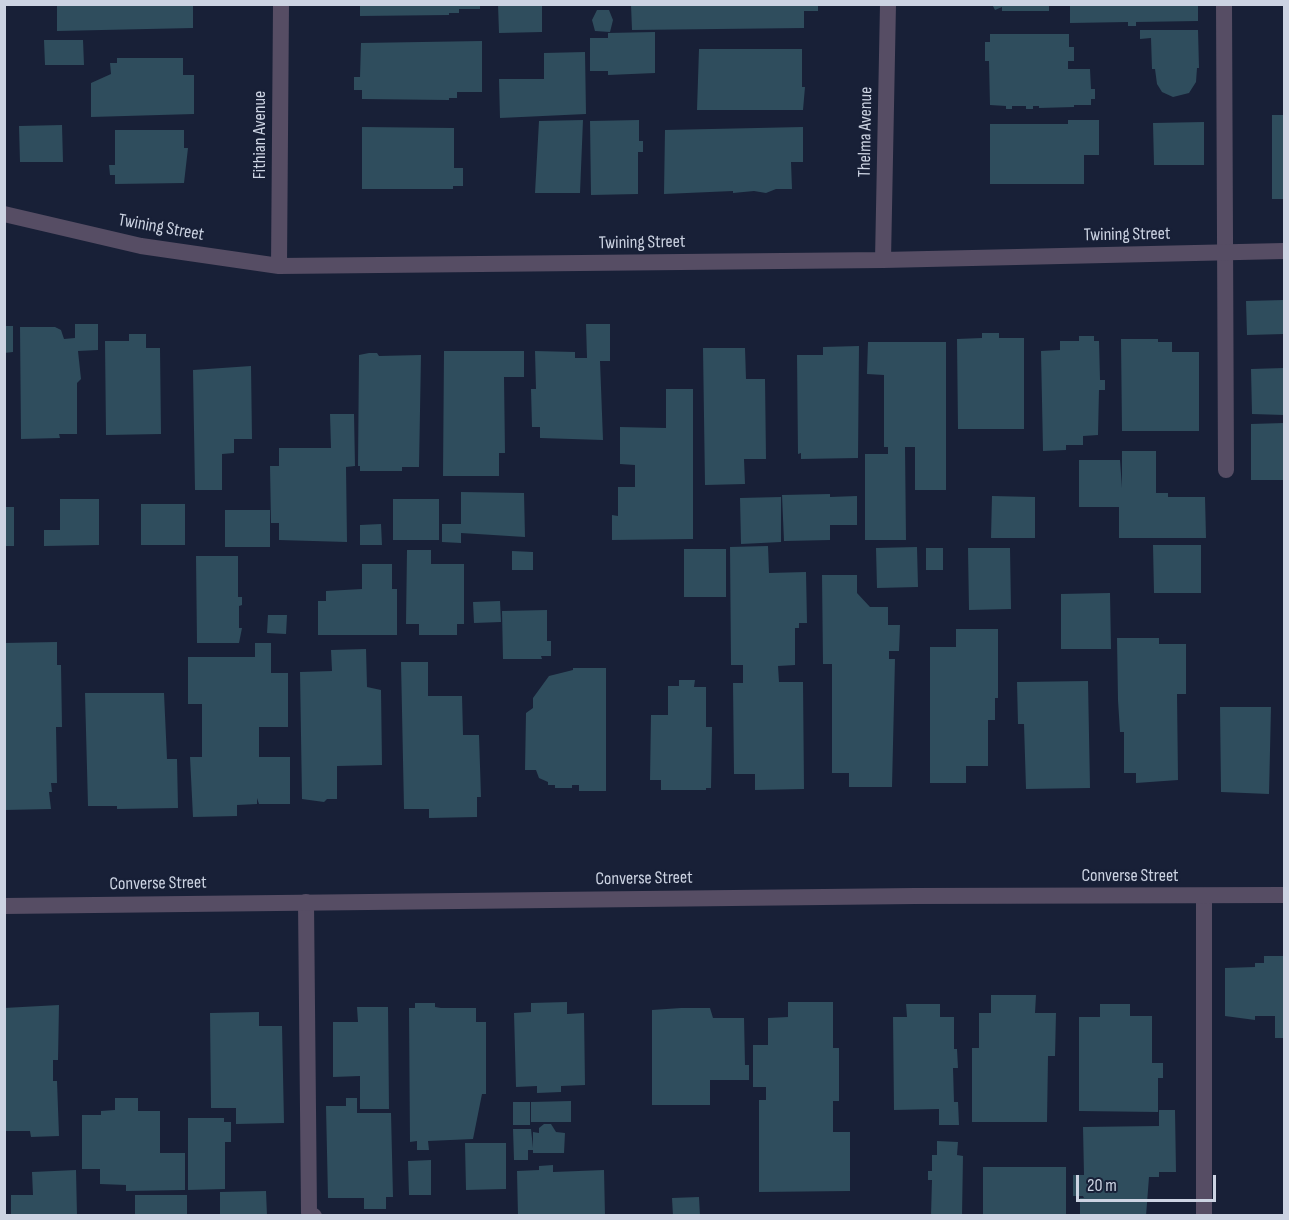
<!DOCTYPE html>
<html>
<head>
<meta charset="utf-8">
<style>
	body { margin:0 }
	#map { position:relative; width:1289px; height:1220px; overflow:hidden; background:#182037; font-family:"Sofia Sans Condensed",sans-serif }
	canvas { display:block }
	.frame { position:absolute; inset:0; border:6px solid #ccd3e2; pointer-events:none }
	.scale { position:absolute; left:1076px; top:1175px; width:140px; height:27px; box-sizing:border-box; border:3px solid #ccd3e2; border-top:0; padding-left:8px; font-size:18px; line-height:21px; white-space:nowrap; color:#ccd3e2; -webkit-text-stroke:4px #182037; paint-order:stroke }
</style>
</head>
<body>
<div id="map">
<canvas width="1289" height="1220"></canvas>
<div class="frame"></div>
<div class="scale">20 m</div>
</div>
<script>
const g = document.querySelector('canvas').getContext('2d');
g.lineJoin = 'round';
function paint(path, color) { g.fillStyle = color; g.fill(path, 'evenodd'); }
const shape = rows => new Path2D(rows.map(r => 'M' + r).join(''));
function trace(path, color, width, dash) { g.strokeStyle = color; g.lineWidth = width; g.lineCap = dash ? 'butt' : 'round'; g.setLineDash(dash || []); g.stroke(path); }
function drawText(font, color, halo, rows, align = 'center') {
  g.font = font + ' "Sofia Sans Condensed",sans-serif'; g.lineWidth = 4.5; g.setLineDash([]); g.textBaseline = 'middle'; g.strokeStyle = halo; g.fillStyle = color; for (const [text, x, y, turn = 0] of rows) {
    g.save(); g.translate(x, y); g.rotate((+turn || 0) * Math.PI / 180); g.textAlign = isNaN(turn) ? turn : align; if (halo) g.strokeText(text, 0, 0); g.fillText(text, 0, 0); g.restore();
  }
}
paint(shape([
	[57,4,193,4,193,28,57,31],
	[360,4,480,4,480,9,459,9,459,13,449,13,449,15,360,16],
	[498,4,542,4,542,32,499,33],
	[631,4,818,4,818,11,804,11,804,28,632,30],
	[992,4,1049,4,1049,11,1002,11,1002,7,995,10],
	[1070,4,1198,4,1198,21,1136,22,1136,26,1128,26,1128,22,1070,23],
	[597,10,609,10,613,20,610,32,595,31,592,20],
	[1140,30,1198,30,1199,68,1197,68,1196,82,1189,93,1173,97,1162,92,1157,84,1155,69,1152,69,1151,38,1140,39],
	[655,32,655,73,608,75,608,71,590,71,590,38,608,38,608,33],
	[990,34,1069,34,1069,47,1074,47,1074,61,1068,61,1068,69,1090,69,1091,89,1095,89,1095,99,1091,99,1091,105,1074,105,1074,107,1039,108,1039,106,1033,106,1033,109,1026,109,1026,106,1012,106,1012,109,1006,109,1006,106,990,105,989,61,985,61,985,42,990,42],
	[44,40,83,40,84,65,45,65],
	[482,41,482,92,457,92,457,98,449,98,449,100,362,99,362,90,354,90,354,77,360,77,361,43],
	[699,49,802,49,802,87,805,87,803,110,697,110],
	[585,52,586,114,500,118,499,79,544,79,544,53],
	[117,58,183,58,183,75,194,75,194,114,91,117,91,83,111,74,110,63,117,63],
	[1272,115,1284,115,1284,199,1272,199],
	[583,120,580,193,535,193,539,121],
	[639,120,639,141,643,141,643,152,638,152,638,194,591,195,590,121],
	[1068,120,1099,120,1099,155,1084,155,1084,184,990,184,990,124,1068,124],
	[1204,122,1204,165,1154,165,1153,123],
	[62,125,63,162,20,162,19,126],
	[362,127,454,128,454,168,463,168,463,186,453,186,453,189,362,189],
	[803,127,803,162,791,162,792,189,776,189,766,193,754,191,733,193,733,191,664,194,665,130],
	[115,130,184,130,184,148,188,148,184,183,115,184,115,175,110,175,109,165,115,165],
	[1284,300,1284,334,1247,335,1246,301],
	[75,324,98,324,98,350,78,351,81,379,77,383,77,434,59,434,60,438,21,439,20,327,55,327,61,330,64,339,75,338],
	[586,324,610,324,610,361,600,361,603,440,540,438,540,427,532,427,531,389,536,389,535,351,575,352,575,358,587,358],
	[4,326,13,326,13,352,4,353],
	[982,333,999,333,999,338,1024,338,1024,429,958,429,957,339,982,338],
	[129,334,146,334,146,348,160,348,161,434,106,435,105,341,129,341],
	[1079,336,1094,336,1094,341,1099,341,1100,380,1105,380,1105,390,1099,390,1098,435,1083,436,1083,445,1066,445,1066,450,1043,451,1041,351,1060,350,1060,341,1079,341],
	[1121,339,1158,339,1158,342,1172,342,1172,352,1199,352,1199,431,1122,431],
	[868,342,946,342,946,490,915,490,915,447,905,447,906,540,865,540,865,454,888,454,888,447,884,447,884,375,867,374],
	[859,346,858,458,801,459,801,453,798,454,797,355,823,355,823,347],
	[703,348,745,348,746,379,765,379,766,459,744,459,745,484,705,485],
	[444,351,524,351,524,377,504,377,505,453,499,453,499,476,443,476],
	[369,353,377,353,379,356,421,355,419,467,402,467,402,471,360,471,360,466,358,466,359,355],
	[251,366,252,439,234,439,234,453,222,454,222,490,195,490,193,370],
	[1284,368,1284,415,1252,414,1251,369],
	[666,389,693,389,693,539,612,540,612,515,618,516,618,487,635,487,635,465,620,464,620,427,666,428],
	[330,414,354,414,355,466,346,467,347,542,279,540,279,523,271,523,270,466,279,466,279,448,331,448],
	[1284,423,1284,480,1251,480,1251,424],
	[1122,451,1156,451,1156,493,1168,493,1168,497,1205,497,1206,538,1119,538,1119,507,1079,507,1079,460,1120,460,1122,488],
	[461,492,524,493,525,537,461,533,461,543,442,542,442,524,461,524],
	[830,494,830,497,857,496,857,525,830,525,830,540,784,541,782,495],
	[992,496,1035,497,1035,538,991,538],
	[781,497,781,542,741,544,740,498],
	[60,499,99,499,99,545,44,546,44,530,60,530],
	[393,499,439,499,439,540,393,540],
	[141,504,185,504,185,545,141,545],
	[5,507,14,507,14,546,5,546],
	[225,510,270,510,270,547,225,547],
	[381,524,382,545,360,545,360,525],
	[1153,545,1201,545,1201,593,1154,593],
	[768,546,769,573,806,572,807,623,799,623,799,628,795,628,795,665,778,666,779,682,803,682,804,789,755,790,755,774,734,774,733,683,743,683,743,665,731,665,730,547],
	[917,547,918,587,877,588,876,548],
	[926,548,943,548,943,570,926,570],
	[968,548,1010,548,1011,609,969,610],
	[684,549,726,549,726,597,684,597],
	[407,550,431,550,431,564,464,564,464,624,457,624,457,635,419,635,419,624,406,624],
	[512,551,533,552,533,570,512,570],
	[196,556,238,556,238,597,242,597,242,605,239,606,239,628,242,628,239,643,197,643],
	[362,564,392,564,392,589,397,589,397,635,318,635,318,601,326,601,326,591,362,589],
	[822,575,857,575,857,593,870,607,888,607,888,625,900,625,899,651,889,651,889,659,895,659,892,787,849,787,849,773,832,773,832,664,823,664],
	[1110,593,1111,649,1061,649,1061,594],
	[500,601,501,622,474,623,473,602],
	[547,610,547,641,551,641,551,656,541,656,542,659,503,659,502,611],
	[268,615,287,615,286,634,267,633],
	[956,629,998,629,998,698,995,698,995,720,988,720,988,766,966,766,966,783,930,783,930,647,956,647],
	[1117,638,1159,638,1159,644,1186,644,1186,694,1177,694,1178,780,1136,783,1136,773,1124,773,1124,732,1120,732,1118,700],
	[57,642,57,665,61,665,62,727,56,727,57,783,51,783,52,792,49,792,51,809,4,810,4,643],
	[255,643,271,643,271,673,288,673,288,727,259,727,259,757,290,757,290,804,259,804,257,798,257,804,237,805,237,816,193,817,190,757,202,757,202,704,188,704,188,657,255,657],
	[366,649,367,687,381,690,382,765,337,766,337,799,327,799,324,802,302,799,300,672,332,671,331,650],
	[401,662,428,662,428,696,462,696,463,735,479,735,481,797,477,797,477,817,429,818,429,809,404,809],
	[573,668,606,668,606,791,579,791,579,785,572,785,572,788,555,788,555,785,548,785,548,782,539,778,536,770,525,770,526,713,533,708,533,698,549,676,573,670],
	[679,680,695,680,694,687,706,687,706,727,712,727,711,788,706,788,706,790,661,790,661,780,650,780,651,715,668,715,668,686,679,686],
	[1088,681,1090,788,1026,789,1024,724,1018,724,1017,682],
	[85,693,164,693,167,759,177,759,178,808,117,809,117,806,88,806],
	[1220,707,1271,707,1269,794,1221,792],
	[1264,956,1284,956,1284,1038,1275,1038,1275,1016,1255,1016,1255,1020,1225,1016,1225,968,1255,967,1255,963,1264,963],
	[991,995,1036,995,1035,1013,1056,1013,1055,1056,1048,1056,1047,1122,972,1122,972,1048,979,1048,979,1013,991,1013],
	[567,1002,567,1014,584,1013,585,1085,561,1086,561,1092,537,1093,537,1086,516,1087,514,1013,531,1012,531,1003],
	[788,1002,833,1002,833,1048,839,1048,839,1101,833,1101,833,1132,850,1132,850,1191,759,1192,759,1100,766,1100,766,1087,753,1087,753,1045,768,1045,768,1018,788,1017],
	[415,1003,435,1003,435,1007,441,1008,476,1008,476,1022,486,1022,486,1094,482,1094,473,1139,428,1141,429,1150,417,1150,417,1141,410,1142,409,1008,415,1008],
	[906,1004,940,1004,940,1017,954,1017,954,1049,957,1049,958,1068,953,1068,954,1102,958,1102,959,1125,939,1125,939,1109,894,1110,893,1017,907,1017],
	[1100,1004,1130,1004,1130,1016,1152,1016,1152,1063,1163,1063,1163,1078,1158,1078,1158,1112,1079,1111,1079,1017,1100,1017],
	[59,1005,58,1060,53,1060,53,1081,57,1081,59,1136,31,1137,30,1131,4,1131,4,1008],
	[357,1007,388,1007,389,1109,360,1109,360,1076,333,1077,333,1022,358,1022],
	[681,1008,710,1008,713,1018,744,1018,745,1065,749,1065,749,1080,710,1080,710,1105,652,1105,652,1010],
	[259,1012,259,1026,282,1026,284,1123,236,1124,236,1108,211,1108,210,1013],
	[115,1098,138,1098,138,1111,160,1111,160,1153,185,1153,185,1190,126,1191,126,1185,100,1184,100,1169,82,1169,82,1115,101,1115,101,1111,115,1110],
	[346,1098,357,1098,357,1113,391,1113,393,1197,386,1197,386,1209,364,1209,364,1198,328,1198,326,1106,346,1106],
	[571,1101,571,1122,531,1122,531,1102],
	[513,1102,530,1102,530,1125,513,1125],
	[1159,1110,1175,1110,1176,1172,1159,1172,1159,1177,1149,1177,1146,1216,1080,1216,1080,1198,1084,1198,1083,1196,1073,1196,1073,1175,1084,1175,1083,1127,1159,1126],
	[188,1118,224,1118,224,1122,231,1122,231,1142,225,1142,225,1189,188,1190],
	[544,1124,551,1124,556,1132,565,1133,564,1153,533,1153,533,1150,528,1150,528,1160,514,1160,513,1129,531,1129,533,1148,533,1132,539,1133,539,1128],
	[937,1141,958,1142,957,1155,963,1156,962,1216,931,1216,932,1180,928,1180,928,1171,932,1171,932,1155,937,1155],
	[465,1143,506,1143,506,1189,466,1190],
	[431,1160,431,1195,409,1195,408,1161],
	[553,1165,553,1172,604,1170,605,1216,518,1216,517,1171,539,1170,539,1166],
	[983,1167,1066,1167,1066,1216,983,1216],
	[76,1170,77,1216,11,1216,11,1195,33,1195,32,1172],
	[266,1191,267,1216,220,1216,220,1192],
	[135,1195,187,1195,187,1216,135,1216],
	[699,1197,700,1216,673,1216,672,1198]
]), '#2f4d5d');
trace(shape([
	[1224,4,1226,470],
	[1204,896,1204,1216],
	[306,902,309,1213,314,1216]
]), '#564d64', 16);
trace(shape([
	[4,214,141,246,279,266,883,260,1284,251],
	[883,260,888,4],
	[279,266,281,4],
	[4,906,915,896,1284,895]
]), '#564d64', 16);
drawText('18px', '#ccd3e2', '#182037', [
	["Thelma Avenue",866,132,-89],
	["Fithian Avenue",260,135,-90],
	["Twining Street",161,228,10],
	["Twining Street",1127,235,-1],
	["Twining Street",642,243,-1],
	["Converse Street",1130,876],
	["Converse Street",644,879,-1],
	["Converse Street",158,884,-1]
]);
</script>
</body>
</html>
